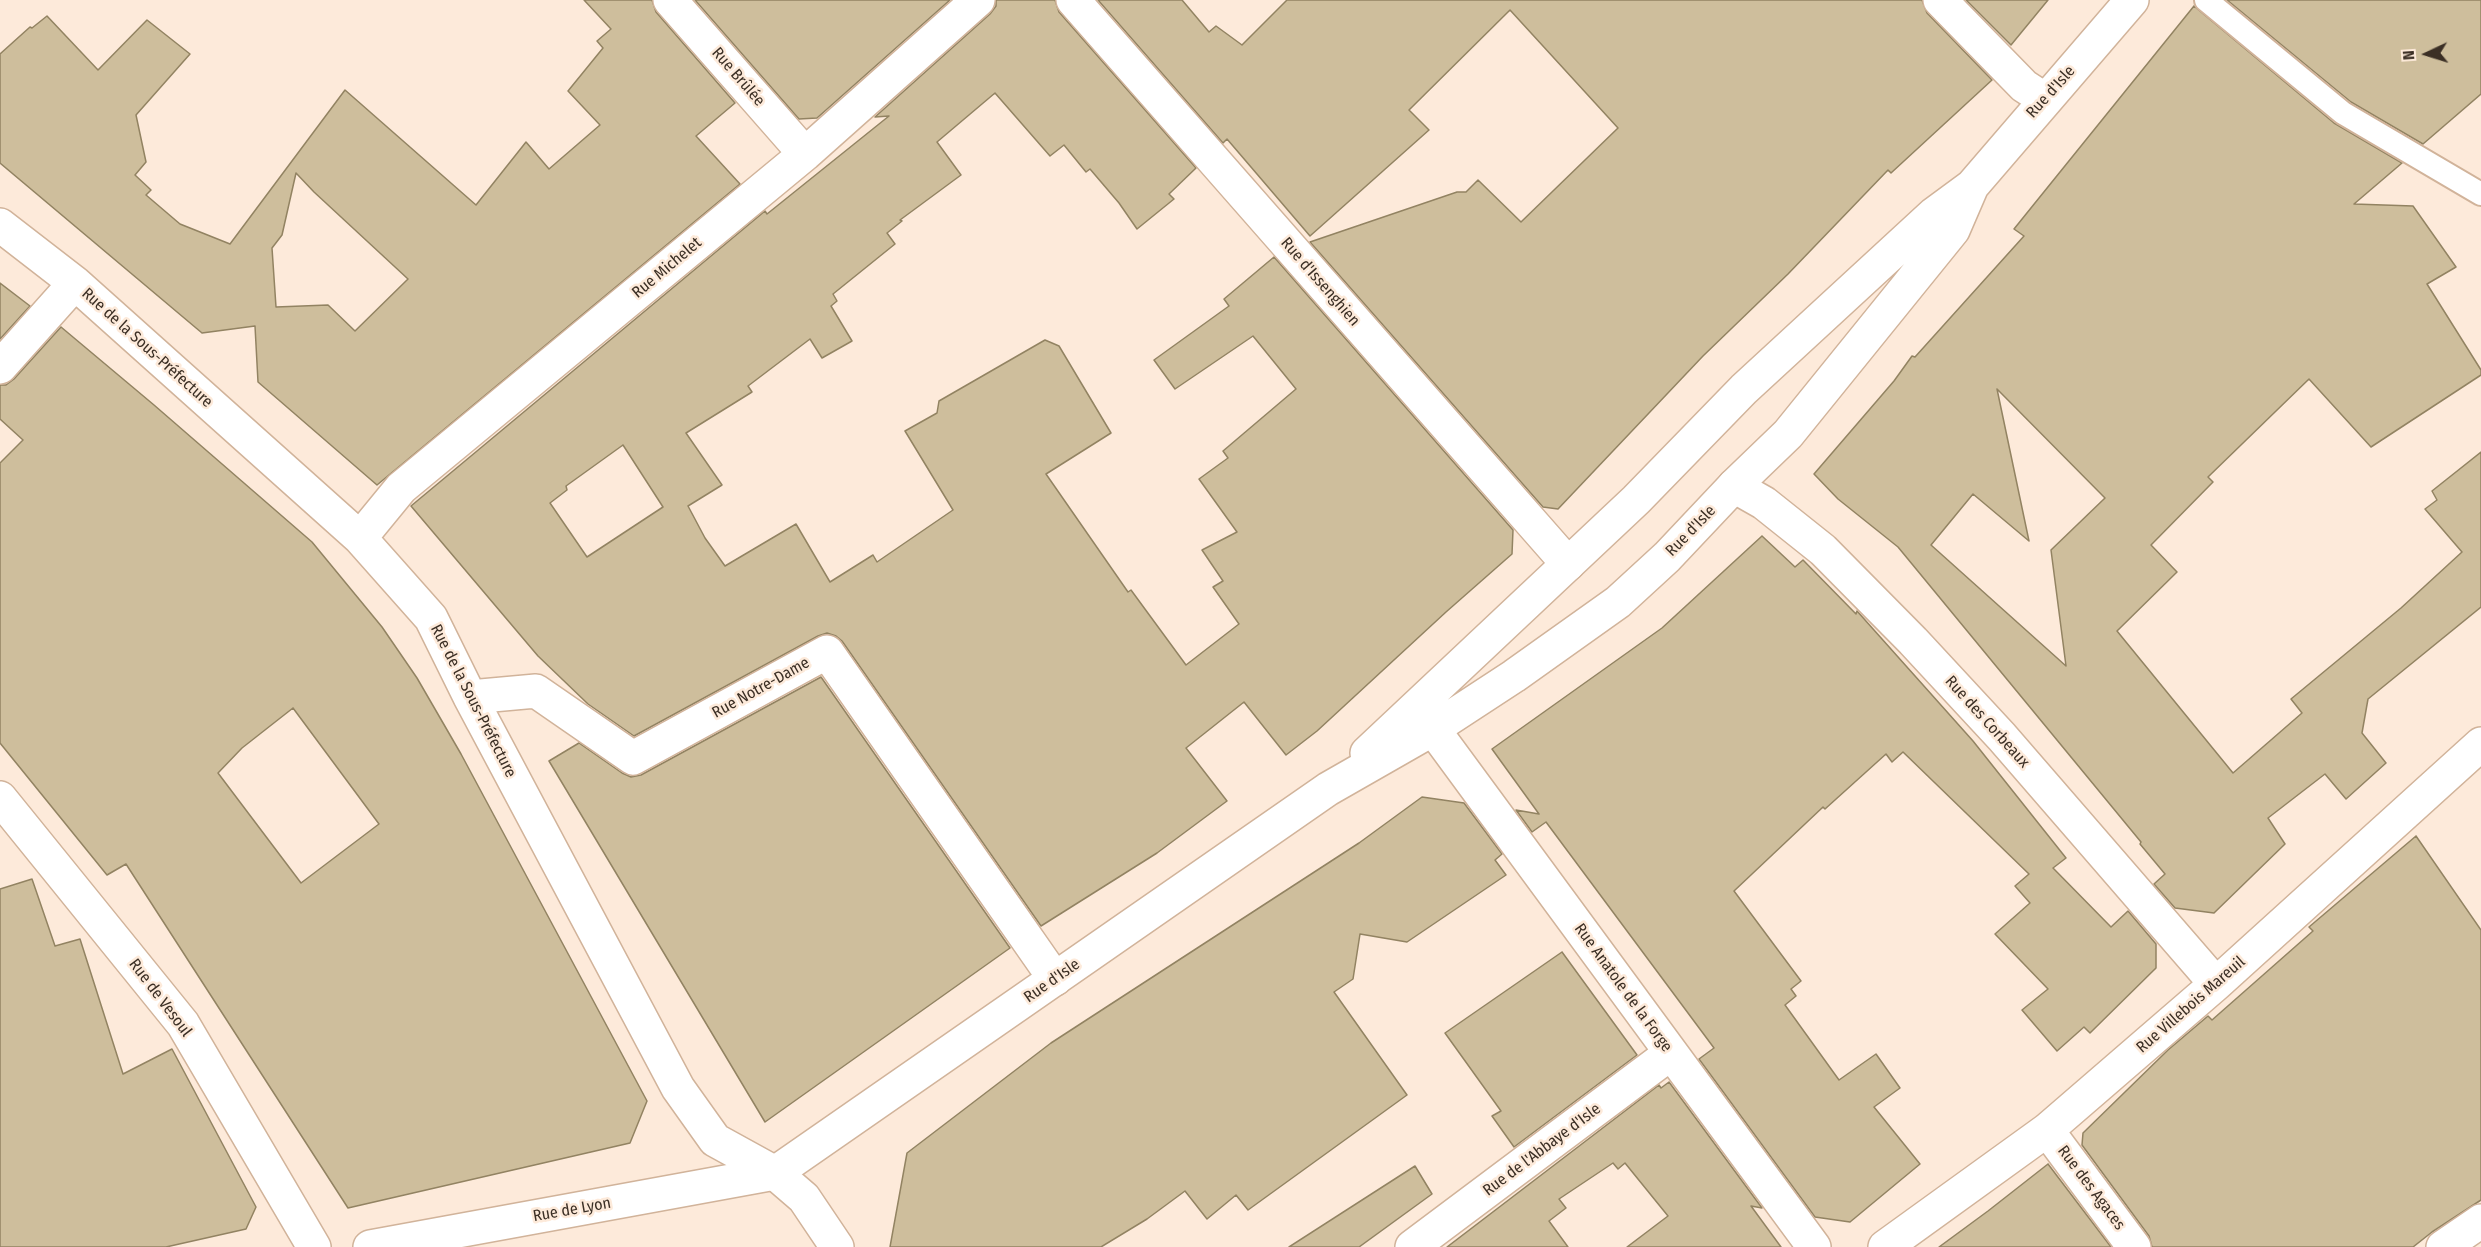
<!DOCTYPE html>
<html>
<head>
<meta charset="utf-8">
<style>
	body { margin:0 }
	#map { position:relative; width:2481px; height:1247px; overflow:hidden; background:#fdeada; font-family:"Fira Sans Condensed",sans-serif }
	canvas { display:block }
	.north { position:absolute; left:2397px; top:24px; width:60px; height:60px; -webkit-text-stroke:4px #fdeada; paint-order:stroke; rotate:266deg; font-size:16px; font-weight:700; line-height:24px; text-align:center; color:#3b2f25 }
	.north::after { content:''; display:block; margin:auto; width:21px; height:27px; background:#3b2f25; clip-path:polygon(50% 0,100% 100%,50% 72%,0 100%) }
</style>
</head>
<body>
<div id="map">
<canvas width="2481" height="1247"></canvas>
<div class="north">N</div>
</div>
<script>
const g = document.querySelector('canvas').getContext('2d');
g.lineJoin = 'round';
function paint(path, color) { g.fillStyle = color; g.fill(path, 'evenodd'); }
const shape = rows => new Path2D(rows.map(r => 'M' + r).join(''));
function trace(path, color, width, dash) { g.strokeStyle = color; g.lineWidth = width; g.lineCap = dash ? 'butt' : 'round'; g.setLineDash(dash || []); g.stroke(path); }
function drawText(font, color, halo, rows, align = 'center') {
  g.font = font + ' "Fira Sans Condensed",sans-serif'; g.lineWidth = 5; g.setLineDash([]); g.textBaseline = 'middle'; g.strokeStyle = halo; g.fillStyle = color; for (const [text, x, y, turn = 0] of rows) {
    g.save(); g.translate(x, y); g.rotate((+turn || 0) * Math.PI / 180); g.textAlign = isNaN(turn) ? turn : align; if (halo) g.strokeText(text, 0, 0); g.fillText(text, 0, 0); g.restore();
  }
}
const building = shape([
	[584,0,652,0,656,12,735,103,696,136,740,184,377,485,258,382,255,326,202,333,0,163,0,54,30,27,32,28,47,16,98,70,147,20,190,54,136,115,146,162,135,175,151,190,146,195,180,224,230,244,345,90,476,205,526,142,549,169,600,125,568,91,603,48,597,41,611,29,584,0],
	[296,173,314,192,408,279,355,331,328,305,276,307,272,248,282,235,296,173],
	[695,0,950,0,817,118,799,119,695,0],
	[996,0,1055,0,1059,12,1196,168,1169,194,1174,199,1137,229,1119,203,1090,169,1086,172,1064,145,1050,156,995,93,937,142,961,175,900,220,902,221,887,233,895,244,833,294,837,301,831,306,852,341,822,358,810,339,748,386,752,392,686,433,722,485,688,506,705,538,725,566,796,524,830,582,873,555,877,562,953,510,905,431,937,413,939,401,1045,340,1059,346,1111,433,1046,474,1128,592,1131,590,1186,665,1239,624,1213,587,1223,581,1202,550,1237,532,1199,479,1228,458,1223,451,1296,389,1253,336,1175,389,1154,360,1229,306,1224,299,1274,257,1513,530,1512,554,1446,612,1317,731,1286,755,1244,702,1186,748,1227,801,1157,853,1041,926,842,641,836,636,827,633,818,636,634,736,588,704,538,656,411,506,765,211,767,214,889,116,875,117,990,14,996,6,996,0],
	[623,445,663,507,587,557,550,503,567,490,566,486,623,445],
	[1098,0,1182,0,1209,32,1216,26,1242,45,1287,0,1922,0,1927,13,1992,80,1891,173,1888,170,1788,274,1703,356,1558,509,1543,507,1310,242,1457,192,1466,192,1478,180,1521,222,1618,128,1510,10,1409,110,1429,130,1310,236,1227,139,1223,143,1098,0],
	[1966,0,2048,0,2011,45,1966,0],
	[2227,0,2481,0,2481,94,2423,144,2351,102,2227,0],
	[2194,6,2334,123,2402,163,2354,204,2413,206,2456,267,2427,284,2481,370,2481,375,2371,447,2309,379,2208,477,2213,482,2151,545,2177,572,2117,631,2233,773,2302,713,2291,699,2401,608,2462,552,2425,509,2437,500,2432,491,2481,452,2481,607,2368,699,2362,733,2386,763,2346,799,2325,774,2268,818,2285,844,2214,913,2175,908,2154,884,2165,874,2140,844,2141,842,1898,547,1838,499,1814,474,1894,381,1912,356,1915,357,2024,236,2014,229,2194,6],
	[1997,389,2105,498,2051,550,2066,666,1931,545,1973,494,2029,541,1997,389],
	[0,283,30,306,0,339,0,283],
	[61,327,154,405,312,542,382,627,417,678,461,754,647,1101,630,1143,348,1208,126,864,107,875,0,743,0,463,23,440,0,419,0,385,6,385,14,379,61,327],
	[293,708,379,824,301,883,218,773,242,748,293,708],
	[1762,536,1795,567,1803,560,1856,614,1857,611,1973,741,2066,858,2053,868,2111,927,2128,911,2156,944,2156,968,2090,1033,2084,1027,2057,1051,2022,1010,2048,989,1995,934,2030,903,2015,886,2029,874,1903,752,1892,762,1886,754,1825,809,1823,807,1734,891,1801,981,1791,989,1796,996,1785,1005,1839,1080,1876,1054,1900,1088,1874,1107,1920,1164,1850,1222,1815,1217,1699,1059,1714,1048,1546,822,1532,832,1516,810,1539,814,1492,749,1662,628,1762,536],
	[821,677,1010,948,765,1122,549,761,579,743,622,773,631,777,641,775,821,677],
	[1422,797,1464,803,1502,854,1495,860,1506,875,1407,942,1360,934,1353,979,1334,992,1407,1095,1248,1210,1236,1195,1207,1219,1185,1191,1147,1219,1101,1247,890,1247,907,1153,1051,1043,1359,843,1422,797],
	[2416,836,2481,930,2481,1200,2432,1232,2413,1247,2152,1247,2149,1236,2082,1145,2083,1133,2168,1050,2208,1016,2212,1020,2313,931,2309,927,2416,836],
	[32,879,55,946,80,939,123,1074,172,1049,256,1207,246,1229,166,1247,0,1247,0,889,32,879],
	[1562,952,1637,1055,1514,1147,1492,1116,1501,1111,1445,1033,1562,952],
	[1669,1082,1762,1208,1751,1206,1781,1247,1627,1247,1668,1216,1625,1163,1618,1169,1613,1163,1559,1199,1566,1208,1549,1221,1568,1247,1447,1247,1659,1085,1661,1088,1669,1082],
	[2048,1164,2111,1247,1939,1247,1988,1211,2048,1164],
	[1415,1166,1432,1194,1359,1247,1289,1247,1415,1166]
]);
paint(building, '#cebe9c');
trace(building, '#928362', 1.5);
const lane = shape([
	[2206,0,2343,113,2481,194]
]);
const street = shape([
	[670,0,805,154],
	[1073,0,1568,564],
	[1940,0,2024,86,2044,99],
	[0,225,75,283,360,538,431,618,470,697,678,1088,715,1140,775,1173,804,1198,837,1247],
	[0,367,75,283],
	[1734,486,1764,503,1823,550,1913,641,2002,737,2216,984],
	[360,538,401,488,805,154,978,0],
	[470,697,536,691,633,758,827,652,1055,979],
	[1433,729,1814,1247],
	[0,798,183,1024,314,1247],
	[2047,1130,2134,1247],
	[1412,1247,1671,1053],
	[1885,1247,2047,1130,2216,984,2481,744],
	[2443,1247,2481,1221]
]);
const secondary = shape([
	[1367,753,1636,500,1744,389,1934,214,1972,186,2132,0],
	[370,1247,775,1173,1328,789,1433,729,1514,676,1618,602,1667,557,1734,486,1788,434,1953,230,1972,186]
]);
trace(lane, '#d1b39a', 26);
trace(street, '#d1b39a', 36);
trace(secondary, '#d1b39a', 36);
trace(lane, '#fff', 22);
trace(street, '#fff', 33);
trace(secondary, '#fff', 33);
drawText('16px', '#3b2f25', '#fdeada', [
	["Rue Brûlée",738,77,49],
	["Rue d'Isle",2051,92,-48],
	["Rue Michelet",667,268,-40],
	["Rue d'Issenghien",1320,282,49],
	["Rue de la Sous-Préfecture",147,348,42],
	["Rue d'Isle",1691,531,-46],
	["Rue Notre-Dame",761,688,-29],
	["Rue de la Sous-Préfecture",473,701,63],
	["Rue des Corbeaux",1987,722,48],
	["Rue d'Isle",1052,981,-35],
	["Rue Anatole de la Forge",1623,988,54],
	["Rue de Vesoul",160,998,53],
	["Rue Villebois Mareuil",2191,1005,-41],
	["Rue de l'Abbaye d'Isle",1542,1150,-37],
	["Rue des Agaces",2091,1188,53],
	["Rue de Lyon",572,1210,-10]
]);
</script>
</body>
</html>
